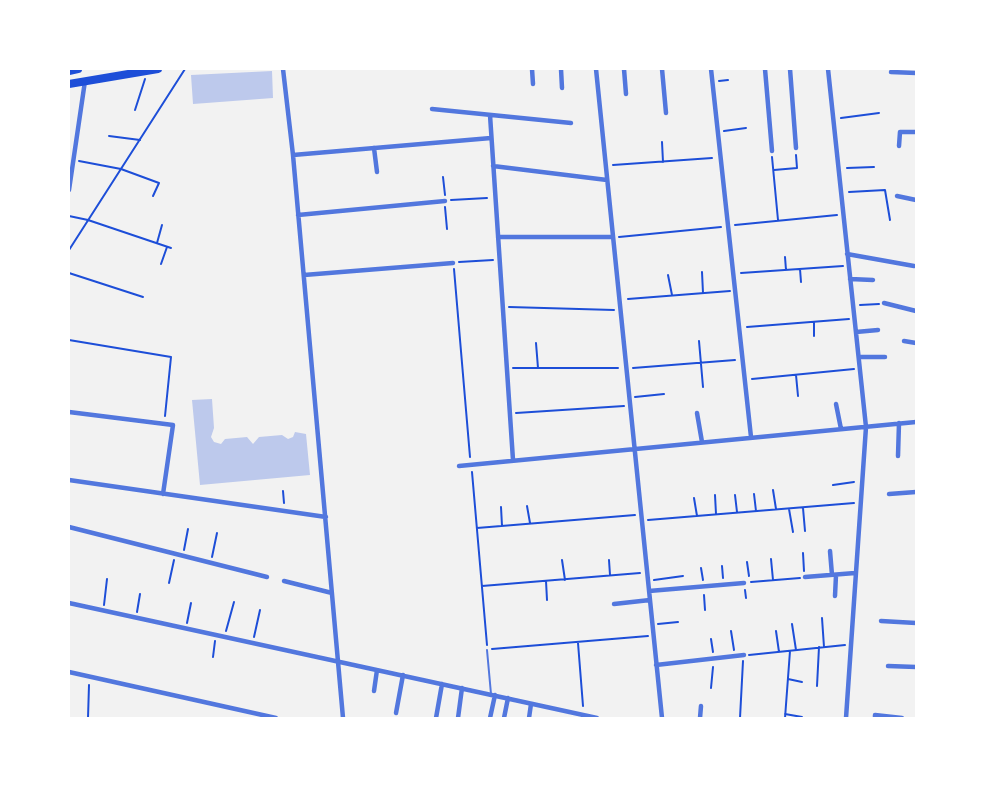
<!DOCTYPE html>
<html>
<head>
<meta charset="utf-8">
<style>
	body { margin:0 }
	#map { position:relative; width:985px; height:787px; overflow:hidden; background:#f2f2f2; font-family:"Source Sans 3",sans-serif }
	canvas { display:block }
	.frame { position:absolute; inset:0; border:70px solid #fff; pointer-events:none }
</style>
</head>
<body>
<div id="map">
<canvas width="985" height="787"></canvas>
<div class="frame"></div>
</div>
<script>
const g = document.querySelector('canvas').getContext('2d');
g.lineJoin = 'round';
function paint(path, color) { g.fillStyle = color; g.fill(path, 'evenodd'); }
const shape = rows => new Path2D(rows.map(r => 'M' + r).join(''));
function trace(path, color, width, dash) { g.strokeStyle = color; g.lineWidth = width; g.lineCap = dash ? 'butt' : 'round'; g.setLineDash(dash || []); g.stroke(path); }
paint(shape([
	[272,71,273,98,193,104,191,75],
	[212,399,214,428,211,437,214,442,221,444,225,439,247,437,253,444,259,437,282,435,288,439,293,437,295,432,306,434,310,475,200,485,192,400]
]), '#bdc9ec');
trace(shape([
	[719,81,728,80],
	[135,110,145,79],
	[841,118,879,113],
	[724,131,746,128],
	[109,136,140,140],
	[662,142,663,162],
	[772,157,778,220],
	[79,161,121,169,159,183,153,196],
	[613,165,712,158],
	[847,168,874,167],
	[774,170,797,168,796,155],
	[443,177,445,195],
	[849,192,885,190,890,220],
	[451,200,487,198],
	[445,207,447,229],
	[69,216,88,220,171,248],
	[735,225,837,215],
	[619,237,721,227],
	[157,243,162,225],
	[69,250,185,69],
	[785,257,786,270],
	[459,262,493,260],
	[161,264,167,247],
	[454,269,470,457],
	[800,269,801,282],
	[702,272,703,293],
	[69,273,143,297],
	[741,273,843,266],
	[668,275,672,295],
	[628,299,730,291],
	[860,305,879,304],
	[509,307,614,310],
	[814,322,814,336],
	[747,327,849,319],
	[69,340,171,357,165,416],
	[699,341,703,387],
	[536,343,538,368],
	[513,368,618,368],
	[633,368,735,360],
	[796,375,798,396],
	[752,379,854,369],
	[635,397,664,394],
	[516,413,624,406],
	[472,472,487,645],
	[833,485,854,482],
	[773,490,776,509],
	[283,491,284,503],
	[754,494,756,511],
	[715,495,716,514],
	[735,495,737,512],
	[694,498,697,516],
	[527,506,530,523],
	[501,507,502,526],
	[803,508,805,531],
	[789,509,793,532],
	[648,520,854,503],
	[477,528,635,515],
	[184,550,188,529],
	[803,553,804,571],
	[212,557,217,533],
	[771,559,773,580],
	[562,560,565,580],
	[609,560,610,575],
	[747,562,749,576],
	[722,566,723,578],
	[701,568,703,580],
	[654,580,683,576],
	[546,581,547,600],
	[751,582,800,578],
	[169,583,174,560],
	[482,586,640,573],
	[745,590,746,598],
	[704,595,705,610],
	[104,605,107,579],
	[137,612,140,594],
	[822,618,824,647],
	[187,623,191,603],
	[658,624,678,622],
	[792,624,796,650],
	[226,631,234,602],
	[731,631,734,650],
	[776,631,779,652],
	[254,637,260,610],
	[711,639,713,652],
	[578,643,583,706],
	[492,649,648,636],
	[749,655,845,645],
	[213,657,215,641],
	[788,679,802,682],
	[817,686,819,647],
	[711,688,713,667],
	[785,714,802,717],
	[88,718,89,685],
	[740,718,743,661],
	[785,718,790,651]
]), '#1d4ed8', 2);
trace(shape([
	[487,650,491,694]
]), '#5277de', 2);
trace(shape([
	[283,69,293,155,343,718],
	[532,69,533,84],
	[561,69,562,88],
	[596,69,662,718],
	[624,69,626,94],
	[662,69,666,113],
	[711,69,751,437],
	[765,69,772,151],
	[790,69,796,148],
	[828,69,866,427,846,718],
	[891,72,916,73],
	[432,109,571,123],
	[490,115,513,460],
	[899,146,900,132,916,132],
	[374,148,377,172],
	[293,155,491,138],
	[493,166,607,180],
	[69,190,85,81],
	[897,196,916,200],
	[298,215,445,201],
	[498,237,613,237],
	[847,254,914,266],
	[304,275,453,263],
	[850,279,873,280],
	[884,303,916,311],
	[856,332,878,330],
	[904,341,916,343],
	[859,357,885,357],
	[836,404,841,429],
	[69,412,173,425,163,494],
	[697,413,702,442],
	[898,456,899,423],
	[459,466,916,422],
	[69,480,326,517],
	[889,494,916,492],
	[69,527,267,577],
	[830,551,832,575],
	[805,577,855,573],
	[284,581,332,593],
	[649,591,744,583],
	[835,596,836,575],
	[69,603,597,718],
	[614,604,650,600],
	[881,621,916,623],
	[656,665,744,655],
	[888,666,916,667],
	[69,672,276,718],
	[374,691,377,670],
	[396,713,403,675],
	[436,718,442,684],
	[458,718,462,688],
	[490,718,495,695],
	[504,718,508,698],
	[529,718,531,704],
	[700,718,701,706],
	[875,718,875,715,902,718]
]), '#5277de', 4.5);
trace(shape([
	[69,71,78,69],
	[69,84,158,69]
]), '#1d4ed8', 8);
</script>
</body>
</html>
